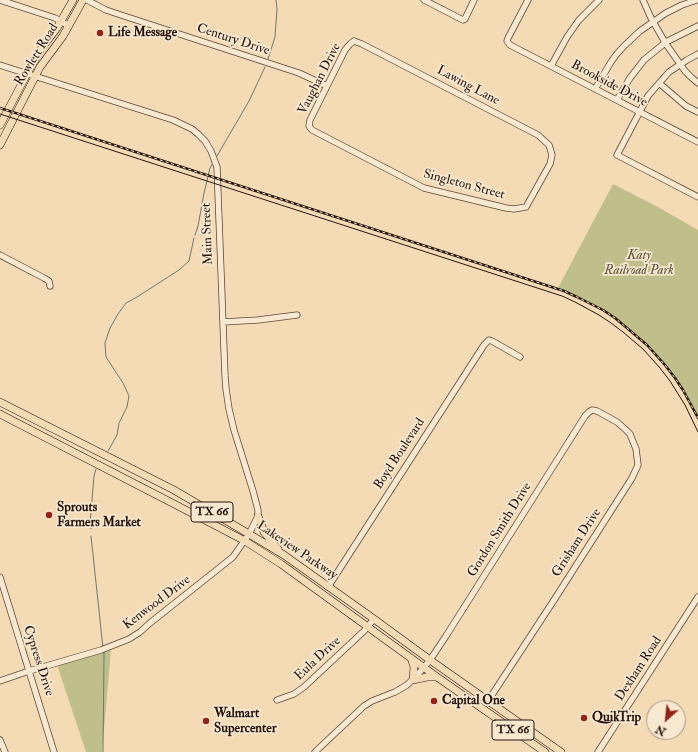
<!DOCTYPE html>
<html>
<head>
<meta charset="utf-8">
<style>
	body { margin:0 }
	#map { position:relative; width:698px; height:752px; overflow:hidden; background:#f4dbb6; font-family:"IM FELL Double Pica",serif }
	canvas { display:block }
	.north { position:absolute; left:646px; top:700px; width:40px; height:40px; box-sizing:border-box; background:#f8e8d0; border:1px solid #a49482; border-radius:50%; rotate:207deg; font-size:11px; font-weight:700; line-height:16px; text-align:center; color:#27150d }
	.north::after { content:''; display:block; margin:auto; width:14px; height:18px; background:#8f2418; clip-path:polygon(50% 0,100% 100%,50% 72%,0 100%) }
</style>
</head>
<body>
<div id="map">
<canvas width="698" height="752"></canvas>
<div class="north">N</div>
</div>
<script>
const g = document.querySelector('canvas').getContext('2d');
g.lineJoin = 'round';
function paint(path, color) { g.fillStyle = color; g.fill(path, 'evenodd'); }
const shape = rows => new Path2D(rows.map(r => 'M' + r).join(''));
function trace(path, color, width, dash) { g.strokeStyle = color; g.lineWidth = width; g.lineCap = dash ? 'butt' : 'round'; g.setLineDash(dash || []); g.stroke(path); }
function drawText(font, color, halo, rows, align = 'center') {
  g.font = font + ' "IM FELL Double Pica",serif'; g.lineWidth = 3.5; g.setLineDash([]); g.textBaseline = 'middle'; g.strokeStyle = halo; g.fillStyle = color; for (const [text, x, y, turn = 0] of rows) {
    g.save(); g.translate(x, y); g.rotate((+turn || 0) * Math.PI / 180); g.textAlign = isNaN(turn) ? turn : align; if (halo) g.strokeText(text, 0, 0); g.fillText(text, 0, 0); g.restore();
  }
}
paint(shape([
	[613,184,658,207,698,230,698,416,684,390,660,358,638,335,616,318,590,303,558,288],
	[111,650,102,752,86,752,57,665]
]), '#c0be8a');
trace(shape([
	[268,59,275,37,277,9,276,0],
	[217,156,249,101,265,67],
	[195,235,198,226,204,193,210,168,213,163],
	[108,451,117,435,119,423,127,407,129,396,123,383,106,357,105,343,110,328,118,314,126,303,137,297,179,270,189,261,194,238],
	[91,529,90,524,94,476,96,469],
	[91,536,103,648],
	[103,752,104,656,104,651]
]), '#6d796e', 1);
const minor = shape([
	[0,0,55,18,69,26],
	[87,0,106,10,124,16,299,73,327,86],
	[424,0,463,20,465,19,474,0],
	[528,0,508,38,507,41,510,45,698,142],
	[643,0,651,18,666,44,685,71,692,78,698,83],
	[354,41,362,44,538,135,549,145,552,155,550,164,526,207,514,209,506,208,424,188,312,130,309,126,310,120,345,50,350,44,354,41],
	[698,54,687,60,669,72,654,89,648,96,617,155,698,197],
	[0,65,173,120,192,129,198,134,205,141,211,151,217,167,225,376,226,389,229,409,234,430,253,491,258,510,258,516,249,534,233,557,150,623,140,632,129,639,101,650,29,671,0,681],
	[551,66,567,37,579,20,599,0],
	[659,83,686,106,698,112],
	[595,89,611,62,616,55,623,47,640,31,666,13,682,5,697,0],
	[617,100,630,78,644,60,666,42,698,26],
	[0,255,44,278,49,281,50,286],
	[223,322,258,320,297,315],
	[0,577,54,752],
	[328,587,484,345,489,340,492,341,520,357],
	[277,700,294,694,304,687,364,631,374,619],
	[0,740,5,752],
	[315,752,364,706,372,701,395,692,407,685,420,672,430,660,446,636,585,416,589,412,592,410,597,411,617,422,626,430,630,434,636,449,638,465,632,478,556,597,488,701],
	[598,752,698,597]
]);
const major = shape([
	[0,125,31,66,41,49,57,28,73,0],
	[0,145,40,67,63,36,83,0],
	[0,402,174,490,249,534,284,555,374,619,430,660,561,752],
	[0,414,180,507,245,541,281,564,368,627,437,677,545,752],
	[258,516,264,532,278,549],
	[411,658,414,667,413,680,427,677,437,677]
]);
trace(minor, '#5a4637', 7);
trace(major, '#27150d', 8);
trace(minor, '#f8e8d0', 5.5);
trace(major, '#f4dbb6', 7);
trace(shape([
	[0,114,562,296,575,302,599,315,611,323,623,332,643,349,660,368,670,381,685,405,698,432]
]), '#27150d', 1);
const rail = shape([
	[0,108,564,291,577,297,603,310,615,318,627,328,647,345,665,365,675,378,683,390,698,418]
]);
trace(rail, '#27150d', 2.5);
trace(rail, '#f8e8d0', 1, [3]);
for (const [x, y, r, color] of [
	[100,33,4,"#8f2418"],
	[49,515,4,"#8f2418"],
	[434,701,4,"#8f2418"],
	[584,718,4,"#8f2418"],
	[206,721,4,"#8f2418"]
]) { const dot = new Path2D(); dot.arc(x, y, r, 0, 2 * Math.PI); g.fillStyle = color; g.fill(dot); trace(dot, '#f8e8d0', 1.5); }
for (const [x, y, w] of [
	[212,512,42],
	[513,730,42]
]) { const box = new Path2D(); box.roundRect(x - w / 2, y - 10, w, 20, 3); g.fillStyle = '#f8e8d0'; g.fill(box); trace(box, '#27150d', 1); }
drawText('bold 12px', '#27150d', null, [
	["TX 66",212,512],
	["TX 66",513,730]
]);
drawText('bold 13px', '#27150d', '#f8e8d0', [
	["Life Message",108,33],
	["Sprouts",57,508],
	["Farmers Market",57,523],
	["Capital One",442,701],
	["Walmart",214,714],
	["Supercenter",214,729],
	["QuikTrip",592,718]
], 'left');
drawText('13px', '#27150d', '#f8e8d0', [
	["Century Drive",233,40,18],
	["Rowlett Road",37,55,-58],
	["Vaughan Drive",320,79,-63],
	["Brookside Drive",609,84,28],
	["Lawing Lane",468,86,28],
	["Singleton Street",464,185,15],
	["Main Street",208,234,-92],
	["Boyd Boulevard",400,454,-57],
	["Gordon Smith Drive",500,530,-58],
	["Grisham Drive",577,543,-57],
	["Lakeview Parkway",297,551,34],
	["Kenwood Drive",157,603,-37],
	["Eula Drive",318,659,-43],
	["Cypress Drive",38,661,72],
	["Dexham Road",639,669,-57]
]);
drawText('italic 13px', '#5d5039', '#f8e8d0', [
	["Katy",639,256],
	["Railroad Park",639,271]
]);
</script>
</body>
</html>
